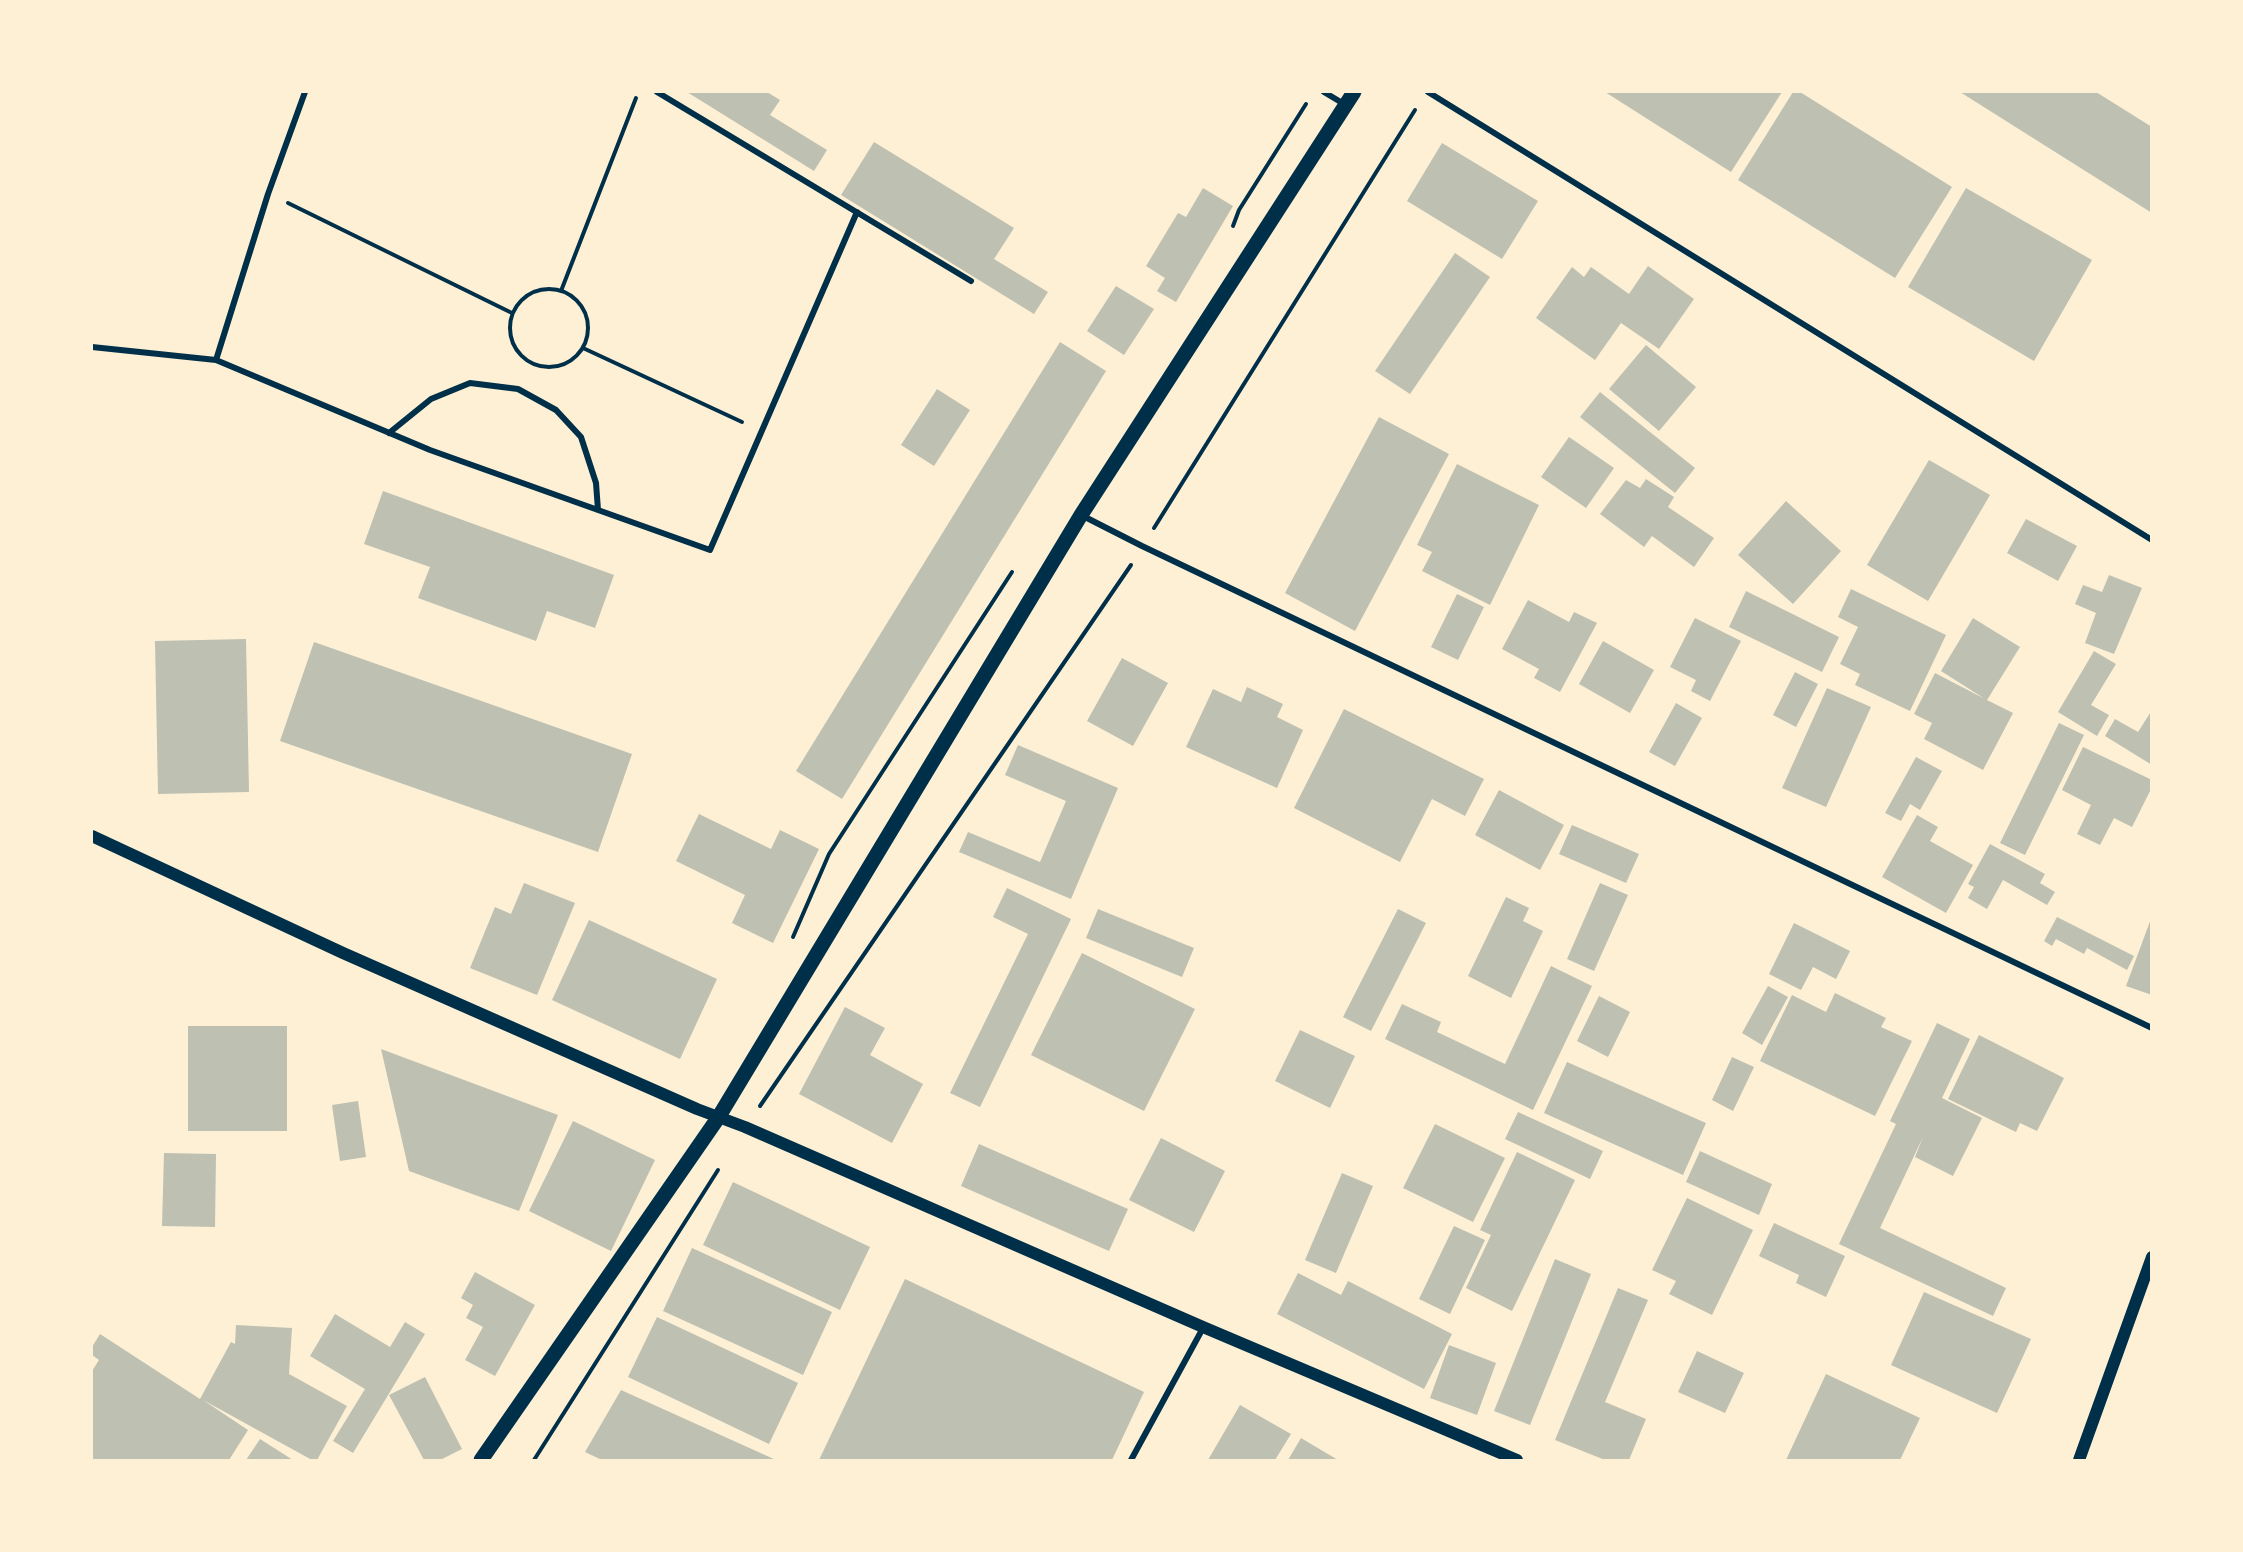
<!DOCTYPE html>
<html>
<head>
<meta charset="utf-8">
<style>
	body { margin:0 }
	#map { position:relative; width:2243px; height:1552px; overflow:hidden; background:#fdf0d5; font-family:"Roboto Condensed",sans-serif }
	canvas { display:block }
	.frame { position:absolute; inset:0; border:93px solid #fdf0d5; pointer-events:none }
</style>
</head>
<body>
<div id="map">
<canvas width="2243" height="1552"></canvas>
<div class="frame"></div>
</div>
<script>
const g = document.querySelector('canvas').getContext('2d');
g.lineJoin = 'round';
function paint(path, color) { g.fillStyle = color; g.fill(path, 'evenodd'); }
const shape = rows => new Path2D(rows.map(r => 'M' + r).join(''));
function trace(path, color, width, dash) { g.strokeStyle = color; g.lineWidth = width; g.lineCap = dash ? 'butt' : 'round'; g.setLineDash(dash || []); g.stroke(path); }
paint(shape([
	[687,92,767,92,780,100,770,115,827,150,814,171],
	[1605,92,1782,92,1731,172],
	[1793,92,1800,92,1952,187,1895,278,1738,180],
	[1960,92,2096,92,2152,127,2152,213],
	[874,142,1014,228,994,259,1048,292,1034,314,841,195],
	[1442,143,1538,201,1502,259,1407,201],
	[1203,188,1233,206,1176,302,1157,291,1165,278,1146,266,1178,213,1186,217],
	[1966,188,2092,260,2034,361,1908,287],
	[1455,253,1490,277,1410,394,1375,371],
	[1648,266,1694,299,1659,349,1621,323,1595,360,1536,318,1572,267,1584,277,1591,267,1629,294],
	[1116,286,1154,309,1124,355,1087,331],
	[1060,342,1106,371,842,799,796,771],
	[1646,345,1696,387,1659,431,1609,389],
	[937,389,970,410,934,466,901,445],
	[1600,392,1695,468,1675,493,1580,417],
	[1379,417,1449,454,1355,631,1285,593],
	[1569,437,1614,468,1586,508,1541,477],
	[1929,460,1990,495,1928,601,1867,565],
	[1457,464,1539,505,1490,605,1422,571,1432,552,1417,545],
	[1646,479,1674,497,1668,507,1714,538,1694,567,1652,536,1644,547,1600,514,1626,480,1640,488],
	[383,491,614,575,595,628,547,611,536,641,418,598,430,567,364,544],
	[1786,501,1841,551,1793,604,1738,555],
	[2026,519,2077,546,2058,581,2007,553],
	[2109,575,2142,588,2114,654,2085,643,2096,613,2075,604,2083,585,2102,592],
	[1851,589,1946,635,1910,711,1855,685,1860,674,1840,664,1858,627,1838,617],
	[1746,591,1839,637,1822,672,1729,627],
	[1457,594,1484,607,1458,660,1431,647],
	[1528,600,1569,622,1574,612,1597,623,1560,692,1534,678,1539,669,1502,649],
	[1695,618,1741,641,1710,701,1691,691,1696,680,1670,667],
	[1973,618,2020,647,1987,700,2013,713,1983,770,1924,739,1932,723,1914,714,1935,673,1985,699,1941,671],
	[246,639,249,792,158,794,155,641],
	[1603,641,1654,670,1630,713,1579,684],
	[314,642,632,754,598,852,280,741],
	[2094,651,2116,664,2091,705,2109,715,2097,736,2058,712],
	[1122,658,1168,683,1133,746,1087,721],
	[1795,672,1818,684,1796,727,1773,715],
	[1247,687,1283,704,1277,717,1303,730,1277,788,1186,747,1213,689,1241,702],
	[1827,688,1871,707,1826,807,1782,788],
	[1676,703,1702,718,1675,766,1649,752],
	[1344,709,1484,779,1465,816,1432,799,1400,862,1294,808],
	[2152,710,2152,765,2105,736,2115,719,2138,732],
	[2059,723,2084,735,2025,855,2000,843],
	[1018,745,1118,788,1071,899,959,852,968,832,1040,862,1066,801,1005,775],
	[2083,747,2152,780,2152,787,2132,827,2114,818,2100,845,2077,834,2091,805,2062,790],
	[1916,757,1942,771,1920,810,1910,804,1901,821,1885,813],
	[1499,790,1564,825,1540,870,1475,835],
	[699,814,771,849,780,830,819,849,773,943,732,923,745,895,676,861],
	[1917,815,1938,827,1930,841,1973,865,1946,913,1882,877],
	[1572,825,1639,854,1626,883,1559,854],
	[1990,844,2045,874,2040,883,2055,892,2047,905,2003,880,1987,909,1968,898,1974,887,1968,884],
	[524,883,575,903,537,995,470,968,495,907,511,914],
	[1600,883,1628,895,1594,971,1567,959],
	[1007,888,1071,919,980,1107,950,1093,1028,934,993,917],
	[1506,897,1529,908,1523,921,1543,931,1511,998,1468,976],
	[1098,909,1194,948,1182,977,1086,938],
	[1398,909,1426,923,1371,1031,1343,1017],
	[2152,916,2152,995,2126,986],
	[2057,917,2134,956,2127,970,2087,948,2084,954,2056,939,2052,946,2044,941],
	[589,920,717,979,680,1059,552,1000],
	[1794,923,1850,951,1836,979,1813,967,1801,990,1769,974],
	[1082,953,1195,1009,1144,1111,1031,1055],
	[1551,966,1592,986,1533,1110,1385,1039,1402,1004,1441,1022,1437,1032,1505,1064],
	[1768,986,1788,997,1762,1045,1742,1033],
	[1835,993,1886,1018,1881,1027,1912,1041,1875,1116,1760,1061,1792,995,1826,1012],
	[1599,996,1630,1012,1608,1057,1577,1041],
	[845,1007,885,1028,870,1055,923,1084,892,1143,799,1094],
	[1937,1023,1970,1039,1942,1098,1982,1118,1953,1176,1915,1157,1923,1137,1880,1228,2006,1288,1993,1316,1839,1244,1896,1124,1890,1121],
	[188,1026,287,1026,287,1131,188,1131],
	[1300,1030,1355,1056,1330,1108,1275,1081],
	[1979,1035,2064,1078,2037,1131,2020,1123,2016,1132,1948,1099],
	[381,1049,558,1115,519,1211,409,1171],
	[1732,1057,1754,1067,1733,1111,1712,1100],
	[1567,1062,1706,1123,1683,1175,1544,1113],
	[358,1101,366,1157,340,1161,332,1105],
	[1518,1112,1603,1151,1590,1179,1505,1139],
	[573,1121,655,1160,611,1251,529,1211],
	[1435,1124,1505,1158,1473,1222,1403,1188],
	[1161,1138,1225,1171,1194,1232,1129,1200],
	[979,1144,1128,1209,1109,1251,961,1186],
	[1700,1151,1772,1184,1759,1215,1686,1182],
	[1517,1152,1575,1180,1512,1311,1466,1288,1491,1235,1480,1230],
	[164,1153,216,1154,215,1227,162,1226],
	[1342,1173,1373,1186,1336,1273,1305,1260],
	[733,1182,870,1247,840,1310,703,1245],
	[1687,1198,1753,1230,1712,1315,1669,1294,1676,1281,1652,1270],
	[1774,1223,1845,1256,1826,1297,1796,1283,1799,1275,1759,1256],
	[1454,1226,1485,1240,1450,1314,1419,1299],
	[692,1248,832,1312,803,1375,663,1311],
	[1555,1259,1591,1274,1530,1425,1494,1411],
	[475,1272,535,1305,495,1376,465,1360,483,1327,466,1318,473,1305,461,1298],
	[1298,1273,1341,1295,1348,1281,1452,1334,1424,1389,1277,1314],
	[905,1279,1144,1392,1112,1460,819,1460],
	[1618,1288,1648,1300,1605,1402,1646,1419,1629,1460,1605,1460,1555,1440],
	[1924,1292,2031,1339,1997,1413,1891,1365],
	[335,1314,390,1347,405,1322,425,1334,353,1453,333,1441,365,1389,310,1356],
	[657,1317,798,1383,769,1444,628,1377],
	[236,1325,292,1328,289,1374,347,1406,317,1460,312,1460,203,1400,248,1430,229,1460,92,1459,92,1371,99,1360,92,1355,92,1347,100,1334,200,1399,231,1342,235,1344],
	[1449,1345,1496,1363,1477,1415,1430,1398],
	[1697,1351,1744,1373,1725,1413,1678,1392],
	[1826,1374,1920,1418,1900,1460,1786,1460],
	[425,1377,462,1449,440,1460,424,1460,389,1395],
	[621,1390,776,1460,602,1460,585,1452],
	[1240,1405,1291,1434,1275,1460,1208,1460],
	[1301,1438,1338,1460,1288,1460],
	[260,1439,293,1460,246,1460]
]), '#bec0b2');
trace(shape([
	[288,203,512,313],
	[1233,226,1239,210,1306,104],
	'510 328a39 39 0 1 1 78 0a39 39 0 1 1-78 0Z',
	[561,291,636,98],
	[583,348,742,422],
	[1154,528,1415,110],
	[793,937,829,854,1012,572],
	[760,1106,1131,565],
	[534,1460,718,1170]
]), '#003049', 4);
trace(shape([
	[657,92,971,281],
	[1324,92,1344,104],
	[1428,92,2152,540],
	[92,347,216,360,430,450,710,550,857,212],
	[216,360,268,194,305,92],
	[389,433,431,399,470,383,518,389,556,410,581,437,596,483,598,510],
	[1081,515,1142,546,2152,1028],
	[1131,1460,1203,1328]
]), '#003049', 6);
trace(shape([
	[92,836,343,953,697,1109,745,1127,1203,1327,1517,1460],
	[2079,1460,2152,1257]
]), '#003049', 12);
trace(shape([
	[481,1460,718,1118,1081,515,1354,92]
]), '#003049', 15);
</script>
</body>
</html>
